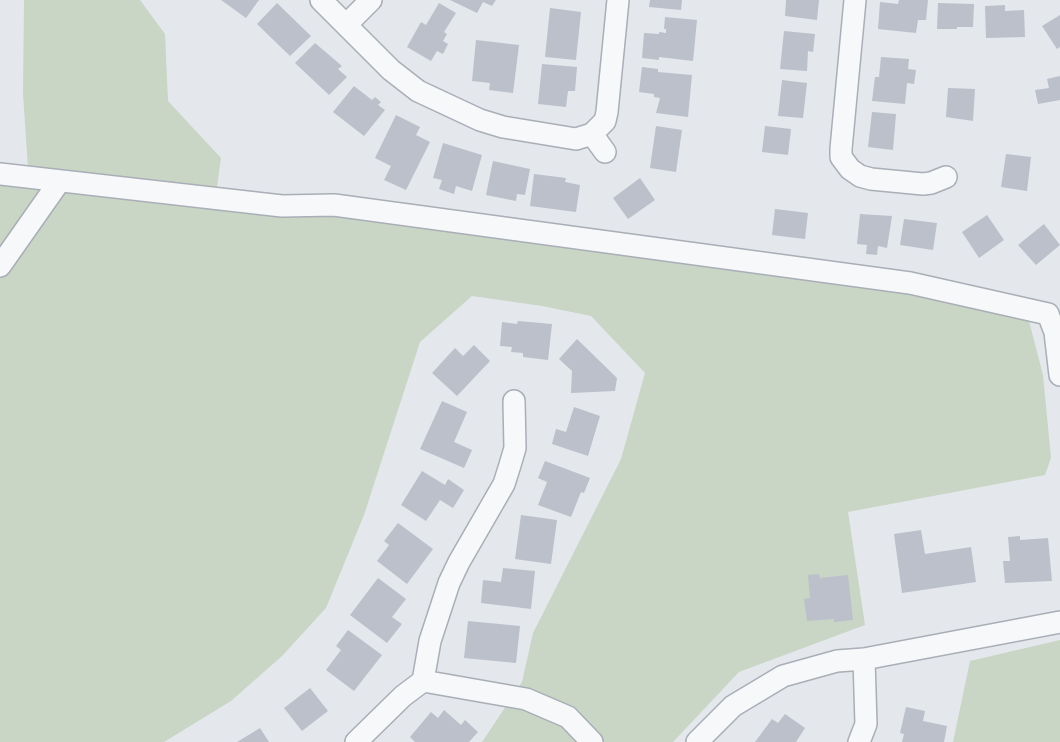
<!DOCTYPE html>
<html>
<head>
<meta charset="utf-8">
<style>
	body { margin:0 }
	canvas { display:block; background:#e4e7ec }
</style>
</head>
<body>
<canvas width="1060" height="742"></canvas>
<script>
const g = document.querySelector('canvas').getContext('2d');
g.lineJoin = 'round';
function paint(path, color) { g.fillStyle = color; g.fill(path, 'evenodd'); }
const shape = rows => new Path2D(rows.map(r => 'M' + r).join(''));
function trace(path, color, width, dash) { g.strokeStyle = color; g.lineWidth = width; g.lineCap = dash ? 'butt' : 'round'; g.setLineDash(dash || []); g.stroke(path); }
paint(shape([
	[24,0,140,0,165,34,168,101,221,158,217,187,28,168,23,94],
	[0,180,333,211,1012,306,1029,321,1043,375,1051,458,1045,475,848,512,865,625,739,672,673,742,482,742,522,682,533,633,621,459,645,373,591,316,542,306,472,296,420,342,364,515,326,608,282,656,231,701,164,742,0,742],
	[1060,640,1060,742,953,742,970,661]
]), '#c9d6c5');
paint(shape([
	[221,0,259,0,246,18],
	[450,0,496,0,492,6,483,2,477,13],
	[650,0,682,0,681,10,649,7],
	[786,0,819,0,817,20,785,16],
	[899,0,928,0,926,20,918,20,916,33,878,29,880,2,898,4],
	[277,3,311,36,290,56,257,24],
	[439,3,456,13,444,32,447,34,443,41,448,44,443,54,437,51,431,61,407,47,421,22,426,25],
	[938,3,974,4,973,27,957,27,957,29,937,29],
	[1005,5,1005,11,1024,10,1025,37,986,38,985,6],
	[550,8,581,12,576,60,545,57],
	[1060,15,1060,47,1057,49,1042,26],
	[665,17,697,20,693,61,659,57,659,60,642,58,644,33,659,34,659,32,666,33,666,29,664,29],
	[784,31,815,34,813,52,808,51,807,71,780,69],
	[476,40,519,45,513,93,489,90,490,83,472,81],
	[315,43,342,66,338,69,347,77,329,95,295,63],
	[881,57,909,59,908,69,916,70,914,84,907,83,905,104,872,101,875,77,879,77],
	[542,64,577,67,575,91,568,91,566,107,538,104],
	[642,67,658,69,658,72,692,75,688,117,656,113,660,98,654,97,654,94,639,92],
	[1060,76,1060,100,1038,104,1035,90,1049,88,1047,79],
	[782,80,807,83,803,118,778,116],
	[354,86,372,100,375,97,381,102,378,105,385,110,364,136,333,112],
	[948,88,975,89,973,121,946,117],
	[872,112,896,114,893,150,868,147],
	[396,115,420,127,416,135,430,142,406,190,384,180,391,166,375,158],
	[656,126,682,130,676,172,650,168],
	[765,126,791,129,788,155,762,152],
	[443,143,482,155,472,191,456,186,454,194,439,189,442,180,433,178],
	[1006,154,1031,157,1027,191,1001,187],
	[493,161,530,169,525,195,517,194,516,201,486,195],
	[534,174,566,178,565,182,580,185,576,212,530,206],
	[640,178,655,200,628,219,613,198],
	[775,209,808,213,805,239,772,235],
	[860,214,892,216,887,248,878,246,877,255,866,254,867,245,857,244],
	[987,215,1004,240,979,258,962,232],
	[904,219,937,223,933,250,900,245],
	[1044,224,1060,245,1036,265,1018,245],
	[518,321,552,324,548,360,523,357,523,353,511,352,512,347,500,346,502,322,517,324],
	[577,339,617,378,615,391,571,393,572,371,559,359],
	[474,345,490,361,457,396,432,373,455,348,463,356],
	[442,401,467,412,454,442,472,450,464,468,420,449],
	[574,407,600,416,588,456,552,444,556,429,566,432],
	[545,461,590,478,584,493,581,492,571,517,538,505,547,482,538,478],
	[422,471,445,485,448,479,464,490,453,508,440,500,426,521,401,505],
	[521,515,557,520,551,564,515,559],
	[398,523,433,549,407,584,377,561,389,545,384,541],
	[921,530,925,554,971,547,976,582,902,593,894,534],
	[1020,536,1020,540,1048,538,1052,581,1005,583,1003,561,1010,561,1008,537],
	[503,568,535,571,531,609,481,603,483,580,501,582],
	[819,574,820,578,848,575,853,620,834,622,834,619,807,621,804,599,810,598,808,575],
	[378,578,406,599,392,617,402,624,387,643,350,615],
	[468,621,520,626,516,663,464,658],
	[348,630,382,655,354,691,326,670,341,650,336,646],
	[310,688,328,711,302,731,284,708],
	[906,707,925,711,923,721,947,726,944,742,902,742,904,734,900,733],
	[444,710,461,725,465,720,478,732,469,742,415,742,410,737,431,712,438,718],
	[785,714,805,728,796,742,755,742,772,719,778,723],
	[260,728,269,742,237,742]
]), '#bbc0ca');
const minor = shape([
	[321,0,391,70,418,91,480,120,503,127,576,139,592,134,605,121,607,112,618,0],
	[855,0,841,149,841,157,850,169,860,176,871,179,923,184,931,183,946,177],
	[346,25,371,0],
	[592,134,605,152],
	[0,174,282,206,334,205,910,283,1048,314,1055,332,1060,375],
	[0,266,59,182],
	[423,681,526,699,568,717,592,742],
	[356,742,403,696,423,681,430,641,449,583,459,562,504,484,510,465,515,448,514,401],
	[697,742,733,706,783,676,837,661,864,659,1060,622],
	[859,742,866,724,864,659]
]);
trace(minor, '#a9aeb7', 24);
trace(minor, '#f7f8fa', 21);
</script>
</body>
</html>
